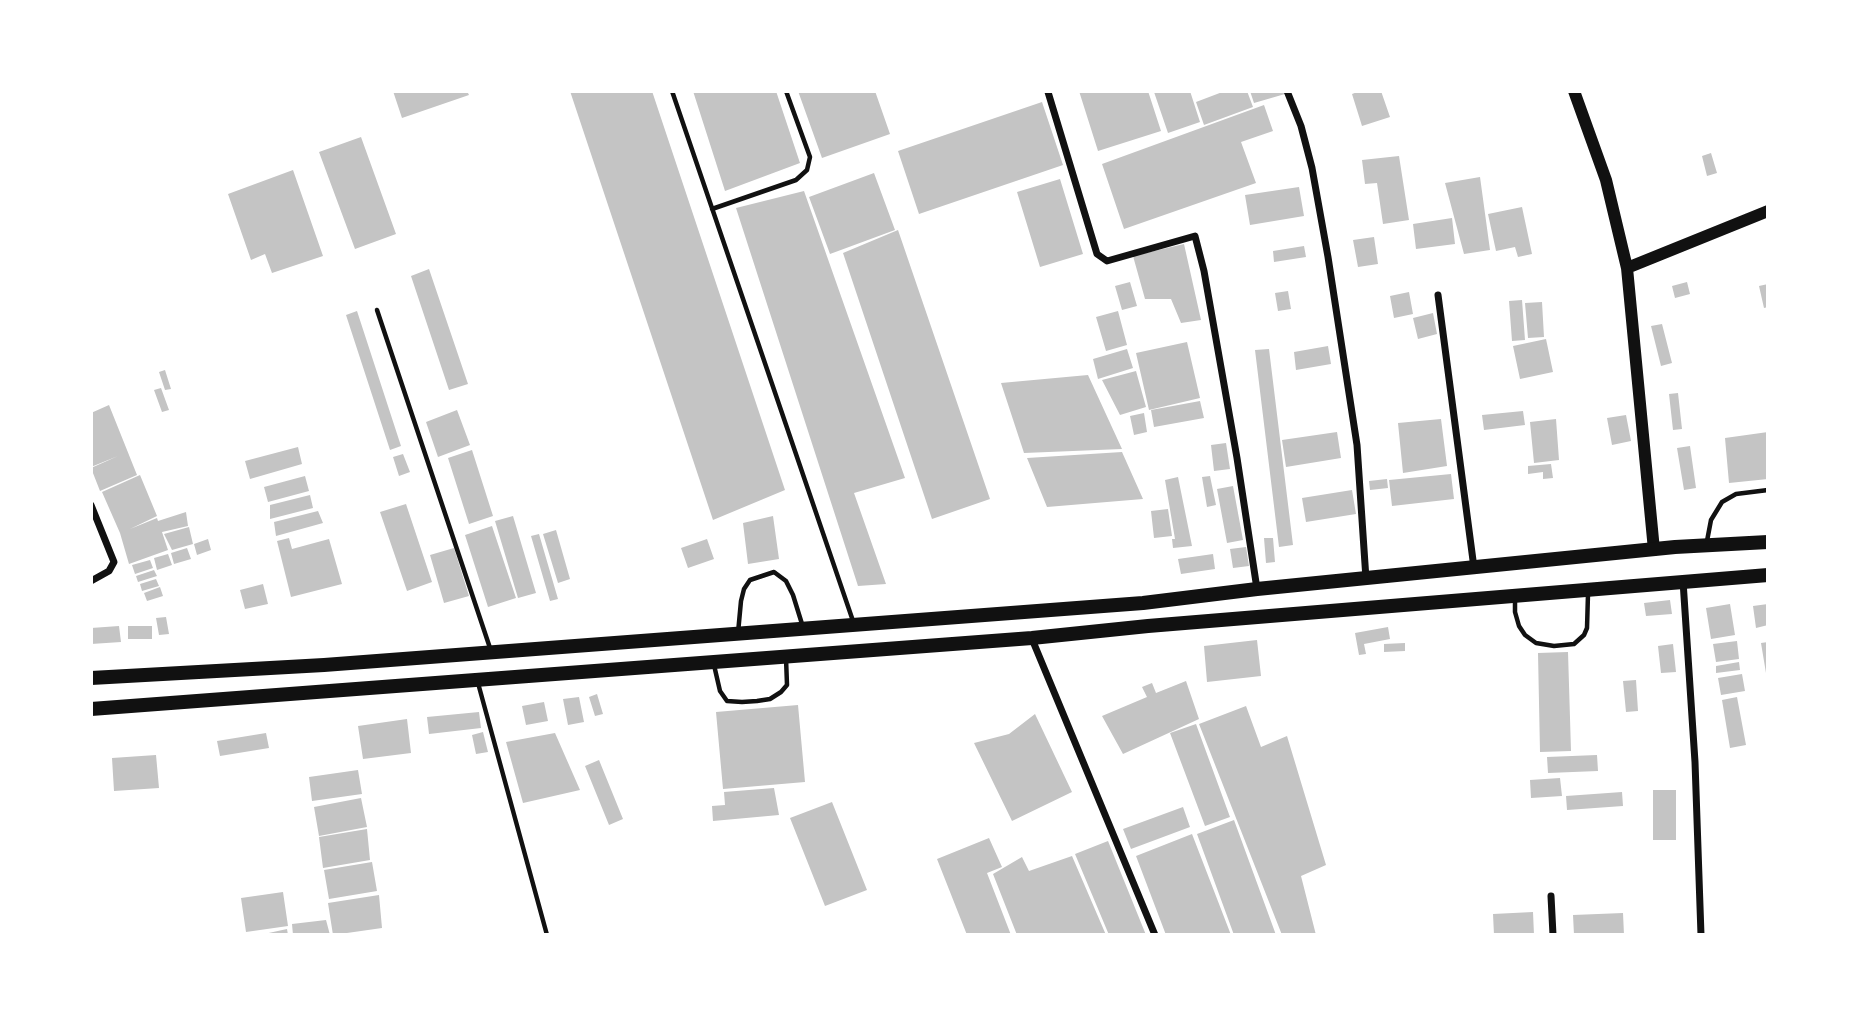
<!DOCTYPE html>
<html>
<head>
<meta charset="utf-8">
<style>
	body { margin:0 }
	#map { position:relative; width:1859px; height:1026px; overflow:hidden; background:#fff; font-family:"Titillium Web",sans-serif }
	canvas { display:block }
	.frame { position:absolute; inset:0; border:93px solid #fff; pointer-events:none }
</style>
</head>
<body>
<div id="map">
<canvas width="1859" height="1026"></canvas>
<div class="frame"></div>
</div>
<script>
const g = document.querySelector('canvas').getContext('2d');
g.lineJoin = 'round';
function paint(path, color) { g.fillStyle = color; g.fill(path, 'evenodd'); }
const shape = rows => new Path2D(rows.map(r => 'M' + r).join(''));
function trace(path, color, width, dash) { g.strokeStyle = color; g.lineWidth = width; g.lineCap = dash ? 'butt' : 'round'; g.setLineDash(dash || []); g.stroke(path); }
paint(shape([
	[393,91,467,91,469,95,402,118],
	[570,91,652,91,785,490,713,520],
	[693,91,776,91,800,163,725,191],
	[798,91,875,91,890,134,822,158],
	[1079,91,1148,91,1161,131,1098,151],
	[1155,91,1190,91,1200,122,1168,133,1154,92],
	[1225,91,1247,91,1253,107,1204,125,1196,102],
	[1250,91,1284,91,1285,94,1254,103],
	[1360,91,1381,91,1390,117,1362,126,1352,94],
	[1042,102,1063,165,919,214,898,151],
	[1264,105,1273,131,1241,142,1256,183,1124,229,1102,164],
	[361,137,396,234,355,249,319,152],
	[1711,153,1717,173,1707,176,1702,156],
	[1399,156,1409,220,1383,224,1377,183,1365,184,1362,160],
	[293,170,323,256,272,273,265,254,251,260,228,194],
	[874,173,895,230,830,254,809,197],
	[1480,177,1490,250,1464,254,1445,183],
	[1060,179,1083,254,1040,267,1017,192],
	[1299,187,1304,216,1250,225,1245,195],
	[804,191,905,478,854,493,886,584,858,586,736,208],
	[1522,207,1532,254,1518,257,1515,247,1496,251,1488,214],
	[1452,218,1455,244,1416,249,1413,224],
	[898,230,990,499,932,519,843,253],
	[1374,237,1378,264,1358,267,1353,240],
	[1184,244,1201,320,1181,323,1171,299,1145,299,1133,256],
	[1304,246,1306,257,1274,262,1273,251],
	[429,269,468,384,449,390,411,276],
	[1130,282,1137,306,1122,310,1115,286],
	[1687,282,1690,294,1675,298,1672,286],
	[1768,284,1768,307,1764,308,1759,286],
	[1288,291,1291,309,1278,311,1275,293],
	[1409,292,1413,314,1394,318,1390,296],
	[1522,300,1525,340,1512,341,1509,301],
	[1542,302,1544,337,1528,338,1525,303],
	[357,311,401,446,390,450,346,315],
	[1118,311,1127,345,1106,351,1096,317],
	[1433,313,1437,334,1418,339,1413,318],
	[1662,324,1672,363,1661,366,1651,326],
	[1546,339,1553,372,1520,379,1513,346],
	[1187,342,1200,398,1149,410,1136,353],
	[1328,346,1331,364,1296,370,1294,352],
	[1127,349,1133,368,1098,379,1093,359],
	[1269,349,1293,545,1279,547,1255,350],
	[165,370,171,389,165,390,159,372],
	[1136,371,1146,407,1120,415,1102,380],
	[1088,375,1122,449,1024,453,1001,383],
	[161,388,169,410,162,412,154,390],
	[1678,393,1682,429,1673,430,1669,394],
	[1200,401,1204,418,1154,427,1151,410],
	[109,405,137,475,100,491,91,468,118,456,91,467,91,413],
	[457,410,470,445,438,457,426,422],
	[1523,411,1525,425,1484,430,1482,415],
	[1144,413,1147,432,1134,435,1130,416],
	[1626,415,1631,441,1612,445,1607,418],
	[1441,419,1447,466,1403,473,1398,423],
	[1556,419,1559,460,1534,463,1530,422],
	[1337,432,1341,458,1286,467,1282,440],
	[1768,432,1768,479,1729,483,1725,438],
	[1226,443,1230,469,1214,471,1211,445],
	[1690,446,1696,488,1684,490,1677,448],
	[298,447,302,464,250,479,245,461],
	[472,450,493,516,469,524,448,458],
	[1122,452,1143,499,1047,507,1027,458],
	[403,454,410,472,399,476,393,457],
	[1551,464,1553,478,1543,479,1543,472,1528,474,1528,466],
	[1451,474,1454,499,1392,506,1389,480],
	[140,475,157,516,130,529,157,518,158,521,186,512,188,526,162,532,161,529,168,550,129,564,120,533,102,492],
	[305,476,309,491,268,502,264,487],
	[1210,476,1216,505,1207,507,1202,477],
	[1178,477,1192,546,1173,548,1172,539,1175,539,1165,480],
	[1387,479,1388,488,1370,490,1369,481],
	[1233,486,1243,540,1227,543,1217,489],
	[1352,490,1356,514,1306,522,1302,498],
	[310,495,313,508,270,519,270,505],
	[406,504,432,582,407,591,380,512],
	[1168,509,1172,536,1154,538,1151,511],
	[318,511,323,523,276,536,274,522],
	[513,516,536,593,518,598,495,521],
	[773,516,779,559,748,564,743,523],
	[492,526,516,598,488,607,465,535],
	[189,527,193,544,172,550,164,534],
	[556,530,570,579,558,583,543,534],
	[539,534,558,599,550,601,531,536],
	[289,538,292,549,329,539,342,584,291,597,277,541],
	[1264,538,1273,538,1275,562,1266,563],
	[208,539,211,550,197,555,194,544],
	[707,539,714,559,688,568,681,548],
	[1246,547,1249,566,1233,568,1230,549],
	[187,548,191,559,174,564,171,553],
	[454,548,469,596,444,603,430,555],
	[168,554,172,565,157,570,154,558],
	[1213,554,1215,569,1181,574,1178,559],
	[150,560,153,568,135,574,132,565],
	[154,570,157,576,138,582,136,576],
	[156,579,159,586,142,591,140,584],
	[263,584,268,604,245,609,240,590],
	[160,587,163,596,147,601,144,593],
	[1670,600,1672,614,1646,616,1644,603],
	[1730,604,1735,635,1711,639,1706,608],
	[1768,604,1768,625,1756,628,1753,606],
	[166,617,169,634,159,635,156,618],
	[119,626,121,642,91,644,91,628],
	[128,626,152,626,152,639,128,639],
	[1388,627,1390,639,1364,644,1366,654,1359,655,1355,633],
	[1257,640,1261,676,1207,682,1204,646],
	[1737,641,1739,659,1716,662,1713,644],
	[1768,642,1768,679,1767,679,1761,643],
	[1405,643,1405,651,1384,652,1384,644],
	[1673,644,1676,672,1661,673,1658,646],
	[1568,652,1571,751,1540,752,1538,653],
	[1739,662,1740,670,1716,673,1716,666],
	[1742,674,1745,691,1721,695,1718,678],
	[1636,680,1638,711,1626,712,1623,681],
	[1186,681,1199,719,1123,754,1102,716,1147,697,1142,687,1152,683,1156,693],
	[597,694,603,714,595,716,589,697],
	[579,697,584,722,568,725,563,699],
	[1737,697,1746,745,1730,748,1722,700],
	[544,702,548,721,526,725,522,706],
	[798,705,805,782,723,789,716,712],
	[1246,706,1261,747,1287,736,1326,865,1301,876,1316,935,1282,935,1199,724],
	[479,712,481,728,429,734,427,717],
	[1035,714,1072,792,1012,821,974,743,1009,734],
	[407,719,411,753,363,759,358,726],
	[1196,724,1230,817,1205,826,1170,733],
	[483,732,488,752,476,754,472,735],
	[266,733,269,748,220,756,217,741],
	[555,733,580,790,523,803,506,742],
	[156,755,159,788,114,791,112,758],
	[1597,755,1598,771,1548,773,1547,757],
	[599,760,623,819,609,825,585,766],
	[358,770,362,794,312,801,309,777],
	[1560,778,1562,796,1531,798,1530,780],
	[774,788,779,815,713,821,712,806,725,805,724,792],
	[1653,790,1676,790,1676,840,1653,840],
	[1622,792,1623,806,1567,810,1566,796],
	[361,798,367,827,319,836,314,807],
	[832,802,867,890,825,906,790,818],
	[1183,807,1190,827,1131,849,1123,829],
	[1234,820,1276,935,1234,935,1197,834],
	[367,829,370,860,323,868,319,837],
	[1192,834,1231,935,1166,935,1136,856],
	[989,838,1002,867,987,873,1011,935,967,935,937,859],
	[1108,841,1146,935,1109,935,1075,854],
	[1072,856,1106,935,1017,935,993,874,1022,857,1029,871],
	[372,862,377,891,329,899,324,870],
	[283,892,288,926,246,932,241,898],
	[379,895,382,928,333,935,328,903],
	[1533,912,1534,935,1494,935,1493,914],
	[1623,913,1624,935,1574,935,1573,915],
	[326,920,330,935,293,935,292,924],
	[287,929,288,935,264,935,264,934]
]), '#c4c4c4');
trace(shape([
	[672,91,853,621],
	[712,209,796,180,807,170,810,157,786,91],
	[377,310,491,651],
	[1707,541,1711,520,1722,502,1736,494,1768,490],
	[1515,600,1515,612,1519,626,1525,635,1536,643,1554,646,1574,644,1584,635,1587,628,1588,594],
	[738,633,741,601,744,589,750,580,774,572,786,581,793,595,802,624],
	[714,665,720,691,727,701,742,702,757,701,770,699,781,692,787,685,786,658],
	[478,683,547,935]
]), '#111', 4.5);
trace(shape([
	[1287,91,1301,126,1312,168,1328,257,1357,445,1366,579],
	[1048,92,1097,254,1107,261,1195,236,1204,271,1237,458,1257,589],
	[1438,295,1474,568],
	[91,505,114,562,109,571,91,581],
	[1683,581,1695,762,1701,935],
	[1032,639,1155,935],
	[1551,896,1553,935]
]), '#111', 7);
trace(shape([
	[1574,91,1606,180,1627,268,1654,550],
	[1627,268,1768,211]
]), '#111', 12);
trace(shape([
	[91,678,324,665,1143,603,1257,589,1675,547,1768,542],
	[91,709,1032,638,1148,626,1768,575]
]), '#111', 14);
</script>
</body>
</html>
